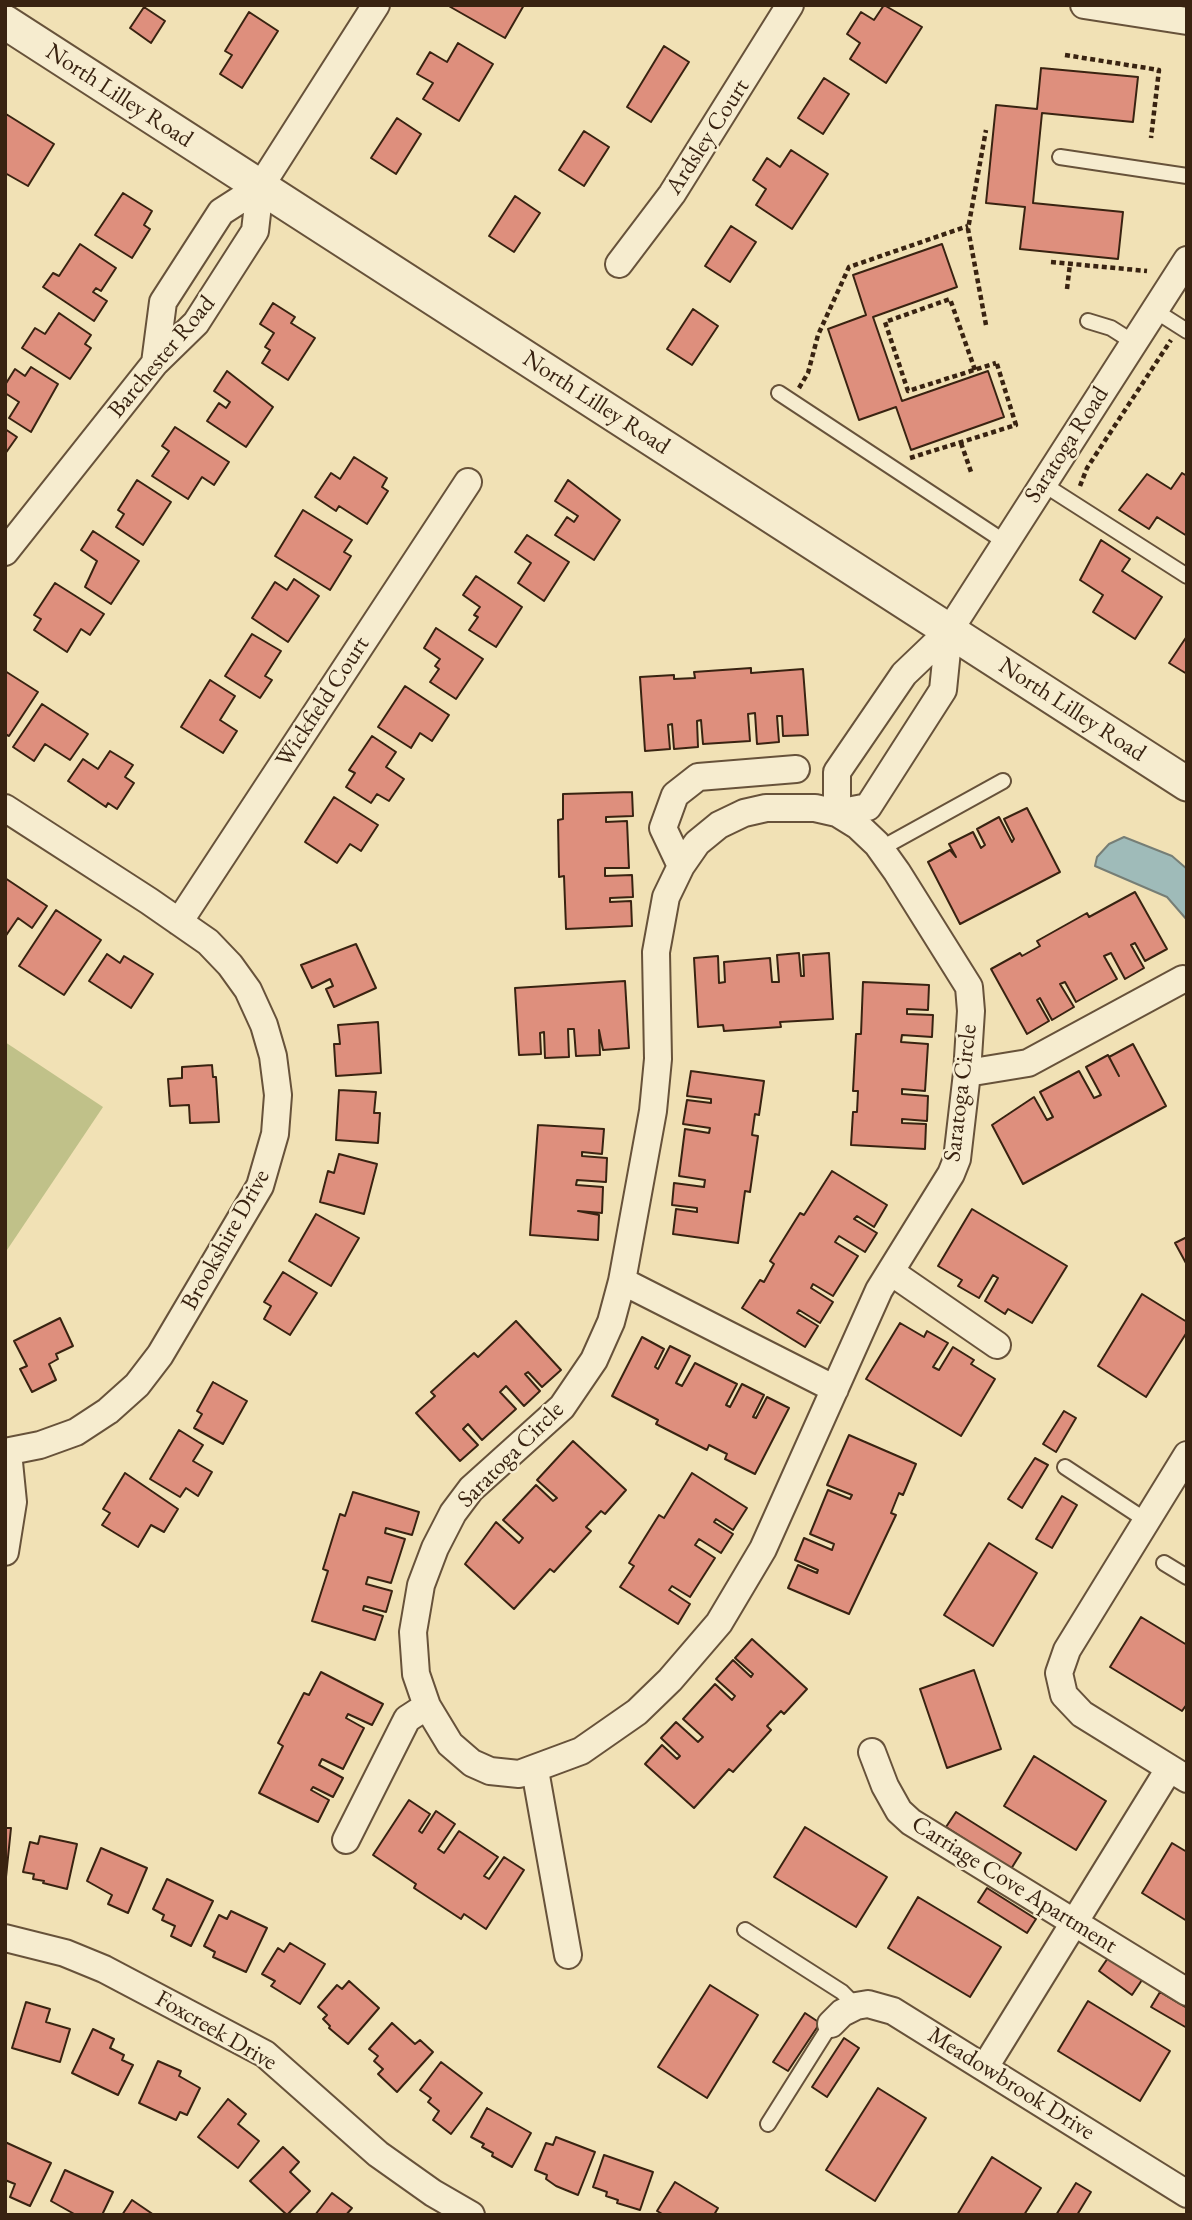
<!DOCTYPE html>
<html>
<head>
<meta charset="utf-8">
<style>
	body { margin:0 }
	#map { position:relative; width:1192px; height:2220px; overflow:hidden; background:#f1e1b5; font-family:"EB Garamond",serif }
	canvas { display:block }
	.frame { position:absolute; inset:0; border:7px solid #392311; pointer-events:none }
</style>
</head>
<body>
<div id="map">
<canvas width="1192" height="2220"></canvas>
<div class="frame"></div>
</div>
<script>
const g = document.querySelector('canvas').getContext('2d');
g.lineJoin = 'round';
function paint(path, color) { g.fillStyle = color; g.fill(path, 'evenodd'); }
const shape = rows => new Path2D(rows.map(r => 'M' + r).join(''));
function trace(path, color, width, dash) { g.strokeStyle = color; g.lineWidth = width; g.lineCap = dash ? 'butt' : 'round'; g.setLineDash(dash || []); g.stroke(path); }
function drawText(font, color, halo, rows, align = 'center') {
  g.font = font + ' "EB Garamond",serif'; g.lineWidth = 5; g.setLineDash([]); g.textBaseline = 'middle'; g.strokeStyle = halo; g.fillStyle = color; for (const [text, x, y, turn = 0] of rows) {
    g.save(); g.translate(x, y); g.rotate((+turn || 0) * Math.PI / 180); g.textAlign = isNaN(turn) ? turn : align; if (halo) g.strokeText(text, 0, 0); g.fillText(text, 0, 0); g.restore();
  }
}
paint(shape([
	[5,1042,103,1107,5,1253]
]), '#c0c189');
const water = shape([
	[1124,837,1172,856,1187,869,1187,920,1167,897,1095,866,1097,857,1109,844,1124,837]
]);
paint(water, '#9fbbb9');
trace(water, '#767e76', 2);
const building = shape([
	[447,5,524,5,505,38,447,5],
	[884,5,922,27,886,83,850,59,860,43,847,34,861,12,874,20,884,5],
	[144,7,165,21,151,43,130,28,144,7],
	[249,12,278,31,242,88,220,74,232,55,225,51,249,12],
	[458,43,493,64,459,121,423,99,433,83,417,74,430,52,447,62,458,43],
	[664,46,689,62,651,122,627,107,664,46],
	[1041,68,1138,77,1133,122,1042,113,1033,203,1123,212,1118,259,1020,249,1025,207,986,203,996,105,1037,109,1041,68],
	[824,78,849,94,823,134,798,118,824,78],
	[6,114,54,144,28,186,5,173,6,114],
	[397,118,421,134,396,174,371,158,397,118],
	[584,131,609,147,584,186,559,170,584,131],
	[791,150,828,174,792,229,756,205,766,189,753,180,767,158,780,167,791,150],
	[123,193,152,211,144,225,150,229,132,258,95,235,123,193],
	[515,196,540,213,514,252,489,236,515,196],
	[731,226,756,242,730,282,705,266,731,226],
	[80,244,116,268,101,291,96,288,93,292,107,301,94,321,43,287,53,273,59,276,80,244],
	[942,244,957,287,873,317,902,401,988,371,1004,417,911,450,896,407,859,420,828,329,866,315,853,275,942,244],
	[273,303,295,317,291,323,315,338,288,380,262,363,270,350,265,347,274,333,260,324,273,303],
	[693,309,718,326,692,365,667,349,693,309],
	[59,313,91,335,85,344,91,348,70,379,22,348,35,328,45,334,59,313],
	[31,367,58,384,31,432,9,418,19,402,5,393,5,385,15,369,25,376,31,367],
	[227,371,273,407,246,447,207,421,219,403,226,408,230,402,214,391,227,371],
	[175,427,229,462,214,485,202,477,188,499,152,476,169,451,162,446,175,427],
	[5,429,17,437,5,454,5,429],
	[354,457,387,478,382,487,388,491,367,524,339,506,336,511,315,497,331,473,340,479,354,457],
	[1182,473,1187,476,1187,536,1157,517,1149,529,1119,510,1147,474,1171,489,1182,473],
	[137,480,171,502,143,545,116,527,124,514,118,510,137,480],
	[568,480,620,520,594,560,555,535,567,517,574,522,578,516,555,501,568,480],
	[303,510,352,540,344,552,351,556,330,590,275,556,303,510],
	[93,531,139,561,111,604,85,587,97,561,81,550,93,531],
	[527,535,569,562,544,601,518,583,531,563,515,552,527,535],
	[1101,540,1130,559,1122,571,1162,597,1135,639,1093,612,1103,595,1080,580,1101,540],
	[476,576,522,607,496,647,469,630,478,617,474,615,480,607,463,595,476,576],
	[294,579,319,596,288,642,252,618,275,582,287,590,294,579],
	[55,583,104,614,90,635,81,629,67,652,34,630,41,619,34,615,55,583],
	[436,628,483,659,456,699,430,682,439,669,435,666,440,659,424,648,436,628],
	[252,634,281,651,265,676,272,680,260,698,225,676,252,634],
	[1187,636,1187,674,1169,663,1187,636],
	[751,668,751,673,803,669,808,735,783,736,782,716,777,716,779,742,757,744,755,713,748,714,750,741,703,744,701,720,697,721,698,747,674,749,672,724,668,725,670,749,645,751,640,677,674,675,674,679,695,678,694,672,751,668],
	[5,671,38,692,9,736,5,734,5,671],
	[210,680,235,696,220,720,237,731,223,753,181,727,210,680],
	[405,686,449,715,432,741,420,733,411,748,378,727,405,686],
	[42,704,88,734,70,760,45,744,34,761,13,747,42,704],
	[372,736,396,752,386,767,404,779,389,801,377,794,371,803,346,787,355,773,349,770,372,736],
	[110,751,133,765,125,777,134,783,117,809,108,803,106,807,68,781,83,759,98,769,110,751],
	[632,792,633,816,606,817,606,822,627,821,629,868,605,868,605,876,632,875,633,897,610,898,610,902,631,901,632,926,566,929,564,876,559,877,558,820,563,819,563,794,632,792],
	[334,797,378,825,361,851,350,844,337,863,305,842,334,797],
	[1027,808,1060,872,960,924,928,862,950,850,956,857,949,844,973,832,981,848,985,845,977,829,999,817,1012,842,1014,839,1004,819,1027,808],
	[5,878,47,906,32,928,18,918,5,937,5,878],
	[1135,892,1167,949,1145,961,1135,943,1131,945,1144,968,1125,979,1111,953,1104,956,1117,979,1076,1002,1065,982,1060,984,1074,1007,1052,1020,1040,998,1037,1000,1049,1021,1027,1034,991,969,1020,953,1022,956,1040,946,1037,941,1087,913,1089,917,1135,892],
	[56,910,101,940,64,995,19,966,56,910],
	[356,944,376,988,334,1007,326,989,333,986,330,979,312,988,301,965,356,944],
	[799,953,801,976,804,976,803,955,829,953,833,1019,780,1022,781,1027,724,1031,723,1025,698,1027,694,958,718,956,719,983,725,982,724,962,770,958,772,982,779,982,777,955,799,953],
	[107,954,120,963,124,956,153,974,131,1008,89,981,107,954],
	[625,981,629,1048,603,1050,599,1030,600,1055,576,1056,574,1029,568,1029,569,1057,545,1058,544,1032,540,1033,541,1054,519,1055,515,988,625,981],
	[863,982,929,985,928,1010,907,1009,907,1014,933,1015,932,1037,902,1035,901,1042,928,1044,925,1091,902,1089,902,1094,928,1096,927,1121,902,1119,902,1123,926,1124,925,1149,851,1145,853,1112,857,1112,858,1091,853,1091,856,1034,861,1034,863,982],
	[378,1022,381,1073,336,1076,334,1044,340,1044,338,1025,378,1022],
	[1133,1044,1166,1106,1023,1184,992,1125,1034,1097,1047,1120,1053,1117,1040,1092,1079,1071,1094,1098,1101,1095,1086,1067,1108,1055,1119,1076,1109,1057,1133,1044],
	[212,1065,213,1077,216,1077,219,1122,190,1123,189,1105,170,1106,168,1079,182,1078,182,1067,212,1065],
	[691,1071,764,1081,759,1115,755,1114,752,1135,758,1136,750,1192,745,1191,738,1243,673,1234,676,1209,697,1212,697,1208,672,1205,674,1183,704,1187,705,1180,679,1176,685,1129,709,1133,710,1128,683,1124,687,1100,711,1103,711,1099,687,1096,691,1071],
	[339,1090,376,1092,374,1113,380,1113,378,1143,336,1140,339,1090],
	[538,1125,604,1129,602,1154,582,1152,582,1156,607,1158,606,1182,577,1180,576,1185,603,1187,602,1213,578,1211,599,1215,598,1240,530,1235,538,1125],
	[339,1154,377,1164,364,1214,320,1202,328,1171,334,1173,339,1154],
	[832,1171,887,1205,874,1227,857,1216,854,1219,877,1233,865,1252,839,1236,835,1242,858,1256,833,1296,813,1284,811,1288,833,1302,820,1323,799,1310,797,1313,818,1326,805,1347,742,1308,760,1280,764,1282,774,1264,770,1261,800,1213,804,1215,832,1171],
	[972,1209,1067,1266,1032,1323,1008,1309,1005,1314,985,1301,998,1278,993,1275,979,1298,958,1286,962,1280,938,1266,972,1209],
	[316,1214,359,1238,331,1286,289,1261,316,1214],
	[1187,1237,1187,1265,1175,1243,1187,1237],
	[283,1272,317,1293,290,1335,264,1319,271,1306,264,1302,283,1272],
	[1142,1294,1187,1322,1187,1332,1146,1397,1098,1366,1142,1294],
	[60,1318,73,1346,56,1354,58,1359,49,1364,56,1380,32,1392,20,1369,27,1366,14,1341,60,1318],
	[516,1321,561,1370,542,1387,528,1372,525,1374,540,1391,524,1406,506,1386,500,1392,516,1409,482,1440,468,1424,463,1429,478,1445,460,1461,416,1413,435,1396,431,1392,474,1353,478,1357,516,1321],
	[900,1323,924,1337,927,1331,948,1343,933,1367,939,1370,953,1347,974,1360,971,1364,995,1379,961,1436,866,1379,900,1323],
	[642,1337,664,1349,655,1367,658,1369,670,1346,690,1356,676,1383,682,1386,695,1363,737,1384,726,1405,730,1407,742,1384,764,1395,753,1417,756,1418,767,1397,789,1408,755,1474,725,1459,727,1454,709,1445,707,1450,656,1424,658,1420,612,1396,642,1337],
	[213,1382,247,1401,223,1444,194,1428,202,1414,197,1411,213,1382],
	[1064,1411,1076,1418,1056,1452,1043,1444,1064,1411],
	[179,1430,203,1445,193,1461,212,1472,198,1496,186,1488,180,1497,150,1479,179,1430],
	[849,1435,916,1464,903,1495,899,1493,891,1513,896,1515,849,1614,788,1588,798,1565,817,1573,818,1570,795,1560,804,1538,832,1550,834,1544,810,1534,828,1490,850,1499,852,1495,827,1485,849,1435],
	[573,1441,626,1490,605,1514,601,1511,586,1527,591,1531,554,1572,550,1569,514,1609,465,1564,496,1522,519,1543,523,1538,503,1520,536,1485,553,1501,557,1498,537,1480,573,1441],
	[1035,1458,1048,1465,1022,1508,1008,1499,1035,1458],
	[125,1473,178,1509,164,1532,151,1525,138,1547,102,1525,110,1513,103,1509,125,1473],
	[692,1473,747,1508,733,1530,716,1519,714,1522,733,1534,721,1553,699,1539,695,1545,715,1558,690,1597,672,1586,669,1590,690,1604,678,1624,620,1587,634,1566,629,1563,659,1515,664,1518,692,1473],
	[353,1492,419,1512,412,1535,386,1528,385,1533,405,1539,391,1583,368,1577,366,1584,392,1591,386,1612,364,1606,363,1610,383,1616,375,1640,312,1621,328,1571,323,1569,340,1514,345,1516,353,1492],
	[1062,1496,1077,1505,1052,1548,1036,1539,1062,1496],
	[989,1543,1037,1573,993,1646,944,1615,989,1543],
	[1141,1617,1187,1645,1187,1704,1182,1711,1110,1667,1141,1617],
	[752,1639,807,1689,784,1714,781,1711,767,1726,771,1730,733,1772,729,1769,694,1808,645,1764,662,1745,677,1759,680,1756,661,1738,676,1722,698,1742,703,1737,683,1719,715,1684,732,1700,735,1696,716,1679,733,1660,751,1677,753,1674,735,1658,752,1639],
	[974,1670,1001,1749,947,1768,920,1689,974,1670],
	[321,1672,383,1704,372,1725,348,1714,346,1718,364,1728,343,1769,322,1759,319,1765,343,1778,333,1797,313,1787,311,1790,329,1800,318,1822,259,1793,283,1746,278,1743,304,1693,309,1695,321,1672],
	[1034,1756,1106,1801,1076,1850,1004,1806,1034,1756],
	[409,1800,430,1814,419,1831,422,1833,436,1811,455,1824,438,1849,444,1853,459,1831,498,1857,484,1876,489,1879,504,1857,524,1870,486,1929,464,1914,461,1919,414,1888,416,1884,373,1855,409,1800],
	[956,1812,1021,1853,1011,1869,946,1827,956,1812],
	[805,1827,887,1877,856,1927,774,1877,805,1827],
	[5,1828,11,1828,6,1877,5,1877,5,1828],
	[40,1836,77,1844,67,1889,43,1883,44,1881,33,1879,34,1874,23,1872,30,1842,38,1844,40,1836],
	[1172,1843,1187,1852,1187,1921,1142,1893,1172,1843],
	[101,1848,147,1868,128,1913,108,1904,112,1895,87,1881,101,1848],
	[167,1879,213,1901,191,1946,171,1936,175,1926,162,1920,164,1915,153,1909,167,1879],
	[987,1888,1036,1919,1027,1933,978,1902,987,1888],
	[918,1897,1001,1947,970,1997,888,1948,918,1897],
	[231,1911,267,1928,246,1972,213,1957,215,1952,204,1946,219,1915,227,1919,231,1911],
	[290,1943,325,1964,300,2004,271,1986,275,1981,262,1974,278,1948,284,1952,290,1943],
	[1110,1955,1142,1980,1132,1995,1099,1971,1110,1955],
	[349,1981,379,2008,348,2044,329,2028,330,2026,323,2019,327,2015,318,2007,337,1985,342,1989,349,1981],
	[710,1985,758,2015,707,2098,658,2067,710,1985],
	[1160,1992,1187,2008,1187,2028,1151,2007,1160,1992],
	[1088,2001,1170,2051,1140,2101,1058,2051,1088,2001],
	[26,2002,50,2009,46,2022,70,2029,60,2062,12,2048,26,2002],
	[805,2013,820,2023,788,2071,773,2062,805,2013],
	[392,2023,415,2044,420,2040,433,2052,397,2092,378,2074,383,2069,374,2061,378,2056,369,2049,392,2023],
	[93,2029,114,2039,110,2048,124,2055,122,2060,133,2065,118,2095,72,2073,93,2029],
	[844,2038,859,2048,827,2097,812,2087,844,2038],
	[158,2061,181,2071,179,2076,200,2088,187,2115,180,2112,176,2120,139,2103,158,2061],
	[441,2062,482,2093,451,2134,433,2120,439,2111,428,2102,431,2098,420,2090,441,2062],
	[878,2088,926,2118,875,2201,826,2170,878,2088],
	[228,2099,246,2114,238,2124,259,2141,238,2168,198,2137,228,2099],
	[487,2108,531,2133,512,2167,492,2156,493,2153,482,2147,484,2144,471,2137,487,2108],
	[556,2137,595,2152,578,2195,556,2186,546,2179,547,2175,535,2170,546,2143,553,2145,556,2137],
	[5,2142,51,2163,30,2206,10,2197,15,2184,5,2180,5,2142],
	[283,2147,299,2162,290,2172,310,2191,287,2215,250,2181,283,2147],
	[604,2155,653,2172,640,2210,617,2203,618,2200,606,2196,607,2192,593,2187,604,2155],
	[992,2157,1041,2188,1024,2215,957,2215,992,2157],
	[65,2170,113,2192,102,2215,76,2215,51,2201,65,2170],
	[675,2182,718,2208,714,2215,664,2215,657,2211,675,2182],
	[1076,2183,1091,2192,1077,2215,1056,2215,1076,2183],
	[332,2193,352,2208,346,2215,315,2215,332,2193],
	[132,2200,154,2215,122,2215,132,2200]
]);
paint(building, '#de8f7d');
trace(building, '#392311', 2);
const service = shape([
	[1060,157,1187,176],
	[1154,310,1187,331],
	[1088,321,1111,328,1133,342],
	[779,393,1005,542],
	[1043,484,1187,576],
	[880,849,1003,781],
	[1065,1467,1147,1521],
	[1164,1563,1187,1577],
	[745,1930,842,1992,856,2006],
	[768,2124,831,2024]
]);
const minor = shape([
	[1084,5,1187,21],
	[619,264,672,194,790,5],
	[155,363,163,302,221,212,260,187],
	[5,552,155,363,196,323,255,231,260,187,376,5],
	[5,808,149,901,208,942,230,965,248,990,264,1025,273,1056,278,1095,275,1134,260,1186,160,1355,137,1385,108,1411,76,1432,40,1445,5,1452],
	[766,808,815,808,837,813,858,826,877,844,897,872,969,987,971,1011,967,1073,957,1159,951,1174,879,1290,763,1549,719,1623,670,1680,637,1712,581,1751,519,1774,490,1771,472,1763,450,1744,427,1706,416,1674,413,1632,421,1585,435,1548,453,1513,471,1489,562,1407,594,1360,611,1322,622,1281,653,1111,658,1059,656,952,666,897,681,866,697,843,719,825,744,813,766,808],
	[837,813,837,772,904,674,949,631,1187,260],
	[837,813,868,807,943,690,949,631],
	[681,866,663,828,675,795,698,777,796,769],
	[179,922,468,482],
	[967,1073,1028,1063,1183,979],
	[891,1272,997,1345],
	[622,1281,835,1389],
	[1187,1455,1067,1650,1059,1673,1064,1695,1082,1714,1187,1779],
	[5,1552,13,1502,8,1452],
	[872,1752,885,1786,899,1811,911,1822,1187,1992],
	[535,1770,568,1955],
	[346,1840,407,1719,427,1706],
	[5,1938,65,1953,104,1969,265,2054,378,2154,433,2193,471,2215],
	[831,2024,842,2013,856,2006,868,2004,893,2011,1187,2194],
	[985,2067,1169,1769]
]);
const tertiary = shape([
	[5,22,1187,784]
]);
trace(service, '#67523a', 18);
trace(minor, '#67523a', 30);
trace(tertiary, '#67523a', 37);
trace(shape([
	[1065,55,1159,70,1151,138],
	[1051,262,1147,271],
	[1067,289,1070,264],
	[986,325,968,229,986,130],
	[975,370,950,299,885,322,908,391,996,363],
	[799,388,808,373,818,335,849,267,968,226],
	[961,443,971,472],
	[910,458,1016,425,996,361],
	[1080,486,1087,468,1171,340]
]), '#392311', 4.5, [5, 3.5]);
trace(service, '#f6eccf', 14);
trace(minor, '#f6eccf', 26);
trace(tertiary, '#f6eccf', 33);
drawText('24px', '#392311', '#f6eccf', [
	["North Lilley Road",119,96,33],
	["Ardsley Court",708,137,-57],
	["Barchester Road",162,357,-50],
	["North Lilley Road",596,403,33],
	["Saratoga Road",1067,445,-57],
	["Wickfield Court",323,702,-57],
	["North Lilley Road",1072,710,33],
	["Saratoga Circle",961,1093,-83],
	["Brookshire Drive",226,1240,-61],
	["Saratoga Circle",511,1455,-45],
	["Carriage Cove Apartment",1014,1885,32],
	["Foxcreek Drive",216,2031,30],
	["Meadowbrook Drive",1011,2084,32]
]);
</script>
</body>
</html>
